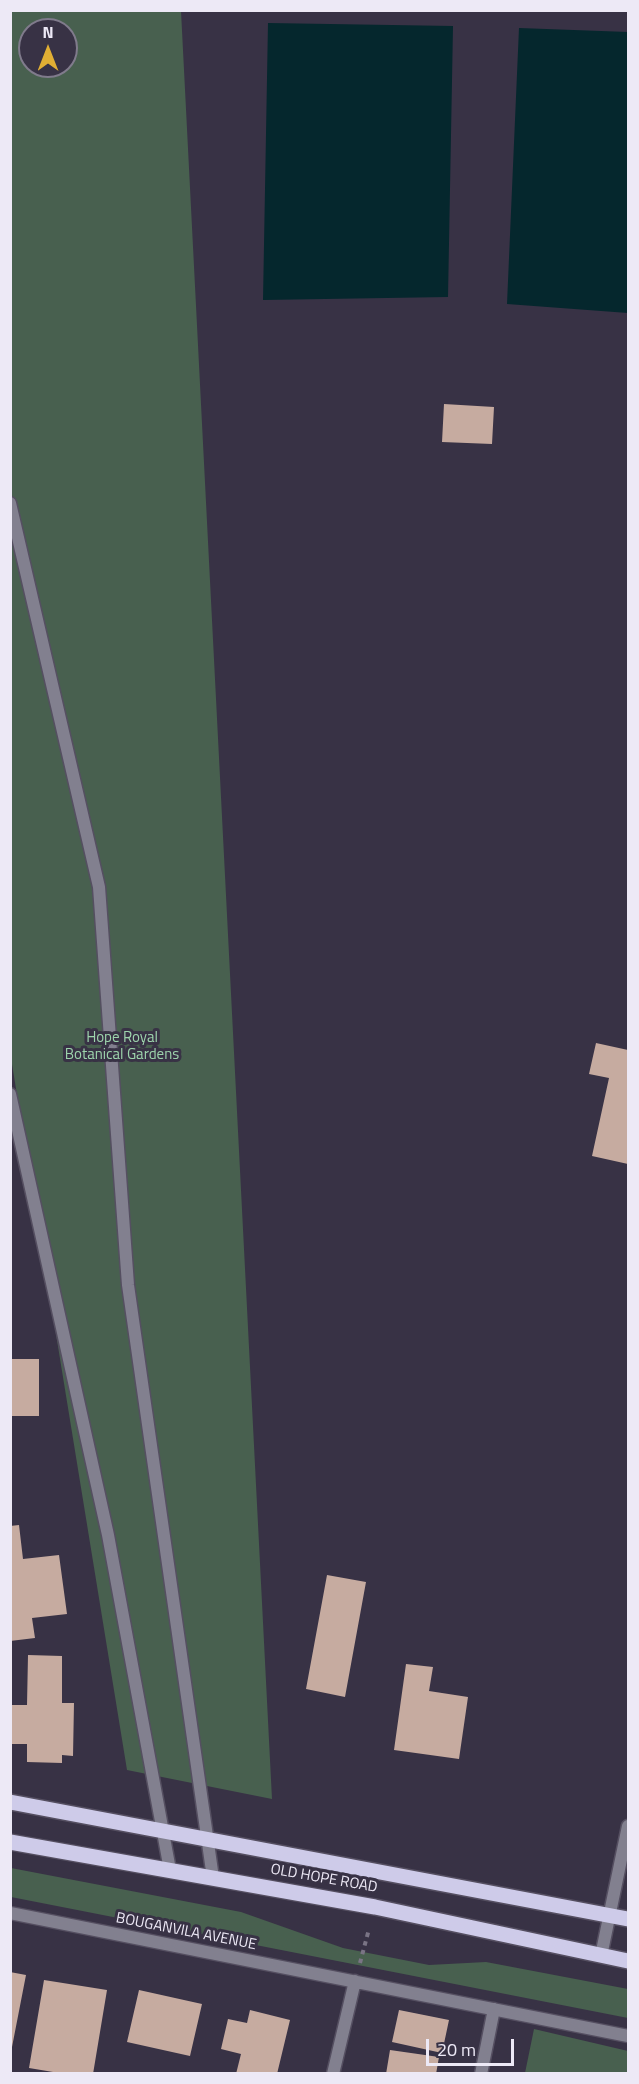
<!DOCTYPE html>
<html>
<head>
<meta charset="utf-8">
<style>
	body { margin:0 }
	#map { position:relative; width:639px; height:2084px; overflow:hidden; background:#383245; font-family:"Titillium Web",sans-serif }
	canvas { display:block }
	.frame { position:absolute; inset:0; border:12px solid #ede9f6; pointer-events:none }
	.north { position:absolute; left:18px; top:18px; width:60px; height:60px; box-sizing:border-box; background:#383245; border:2px solid #807b8c; border-radius:50%; rotate:0deg; font-size:16px; font-weight:700; line-height:24px; text-align:center; color:#ede9f6 }
	.north::after { content:''; display:block; margin:auto; width:21px; height:27px; background:#e1af34; clip-path:polygon(50% 0,100% 100%,50% 72%,0 100%) }
	.scale { position:absolute; left:426px; top:2039px; width:88px; height:27px; box-sizing:border-box; border:3px solid #ede9f6; border-top:0; padding-left:8px; font-size:18px; line-height:21px; white-space:nowrap; color:#ede9f6; -webkit-text-stroke:4px #383245; paint-order:stroke }
</style>
</head>
<body>
<div id="map">
<canvas width="639" height="2084"></canvas>
<div class="frame"></div>
<div class="north">N</div>
<div class="scale">20 m</div>
</div>
<script>
const g = document.querySelector('canvas').getContext('2d');
g.lineJoin = 'round';
function paint(path, color) { g.fillStyle = color; g.fill(path, 'evenodd'); }
const shape = rows => new Path2D(rows.map(r => 'M' + r).join(''));
function trace(path, color, width, dash) { g.strokeStyle = color; g.lineWidth = width; g.lineCap = dash ? 'butt' : 'round'; g.setLineDash(dash || []); g.stroke(path); }
function drawText(font, color, halo, rows, align = 'center') {
  g.font = font + ' "Titillium Web",sans-serif'; g.lineWidth = 6; g.setLineDash([]); g.textBaseline = 'middle'; g.strokeStyle = halo; g.fillStyle = color; for (const [text, x, y, turn = 0] of rows) {
    g.save(); g.translate(x, y); g.rotate((+turn || 0) * Math.PI / 180); g.textAlign = isNaN(turn) ? turn : align; if (halo) g.strokeText(text, 0, 0); g.fillText(text, 0, 0); g.restore();
  }
}
paint(shape([
	[10,11,181,11,272,1799,127,1770,11,1058],
	[30,30,66,30,66,66,30,66],
	[11,1868,241,1912,343,1948,429,1965,486,1962,628,1989,628,2018,11,1897],
	[534,2029,628,2051,628,2073,525,2073]
]), '#48604f');
paint(shape([
	[268,23,453,26,448,297,263,300],
	[519,28,628,32,628,313,507,304]
]), '#05272d');
paint(shape([
	[444,404,494,407,492,444,442,442],
	[596,1043,628,1050,628,1164,592,1156,609,1078,589,1074],
	[11,1359,39,1359,39,1416,11,1416],
	[19,1525,23,1559,59,1555,67,1614,32,1618,35,1638,10,1641,10,1526],
	[327,1575,366,1582,345,1697,306,1689],
	[28,1655,62,1656,62,1703,74,1703,73,1756,62,1755,62,1763,27,1762,27,1744,10,1744,10,1705,27,1705],
	[406,1664,433,1667,429,1691,468,1697,459,1759,394,1750],
	[10,1972,26,1975,12,2047,10,2047],
	[44,1980,107,1990,93,2074,65,2074,29,2068],
	[139,1990,202,2004,190,2056,127,2042],
	[250,2010,290,2020,277,2074,236,2074,241,2054,221,2049,228,2019,247,2023],
	[399,2010,449,2020,442,2053,392,2042],
	[390,2050,439,2057,436,2074,386,2074]
]), '#c6aba0');
const lane = shape([
	[10,503,99,887,128,1285,213,1878],
	[10,1094,108,1535,170,1870]
]);
const street = shape([
	[10,1913,628,2036],
	[601,1956,628,1826],
	[333,2074,355,1981],
	[481,2074,494,2009]
]);
const primary = shape([
	[10,1802,628,1919],
	[10,1842,375,1907,628,1961]
]);
trace(lane, '#554f61', 15);
trace(street, '#554f61', 15);
trace(primary, '#554f61', 18);
trace(shape([
	[360,1963,369,1929]
]), '#7a7485', 4, [4.5, 4.5]);
trace(lane, '#82808f', 12);
trace(street, '#82808f', 12);
trace(primary, '#cecbe9', 15);
drawText('15px', '#9dd4ac', '#383245', [
	["Hope Royal",122,1038],
	["Botanical Gardens",122,1055]
]);
drawText('15px', '#ede9f6', '#383245', [
	["OLD HOPE ROAD",324,1879,10],
	["BOUGANVILA AVENUE",186,1932,11]
]);
</script>
</body>
</html>
